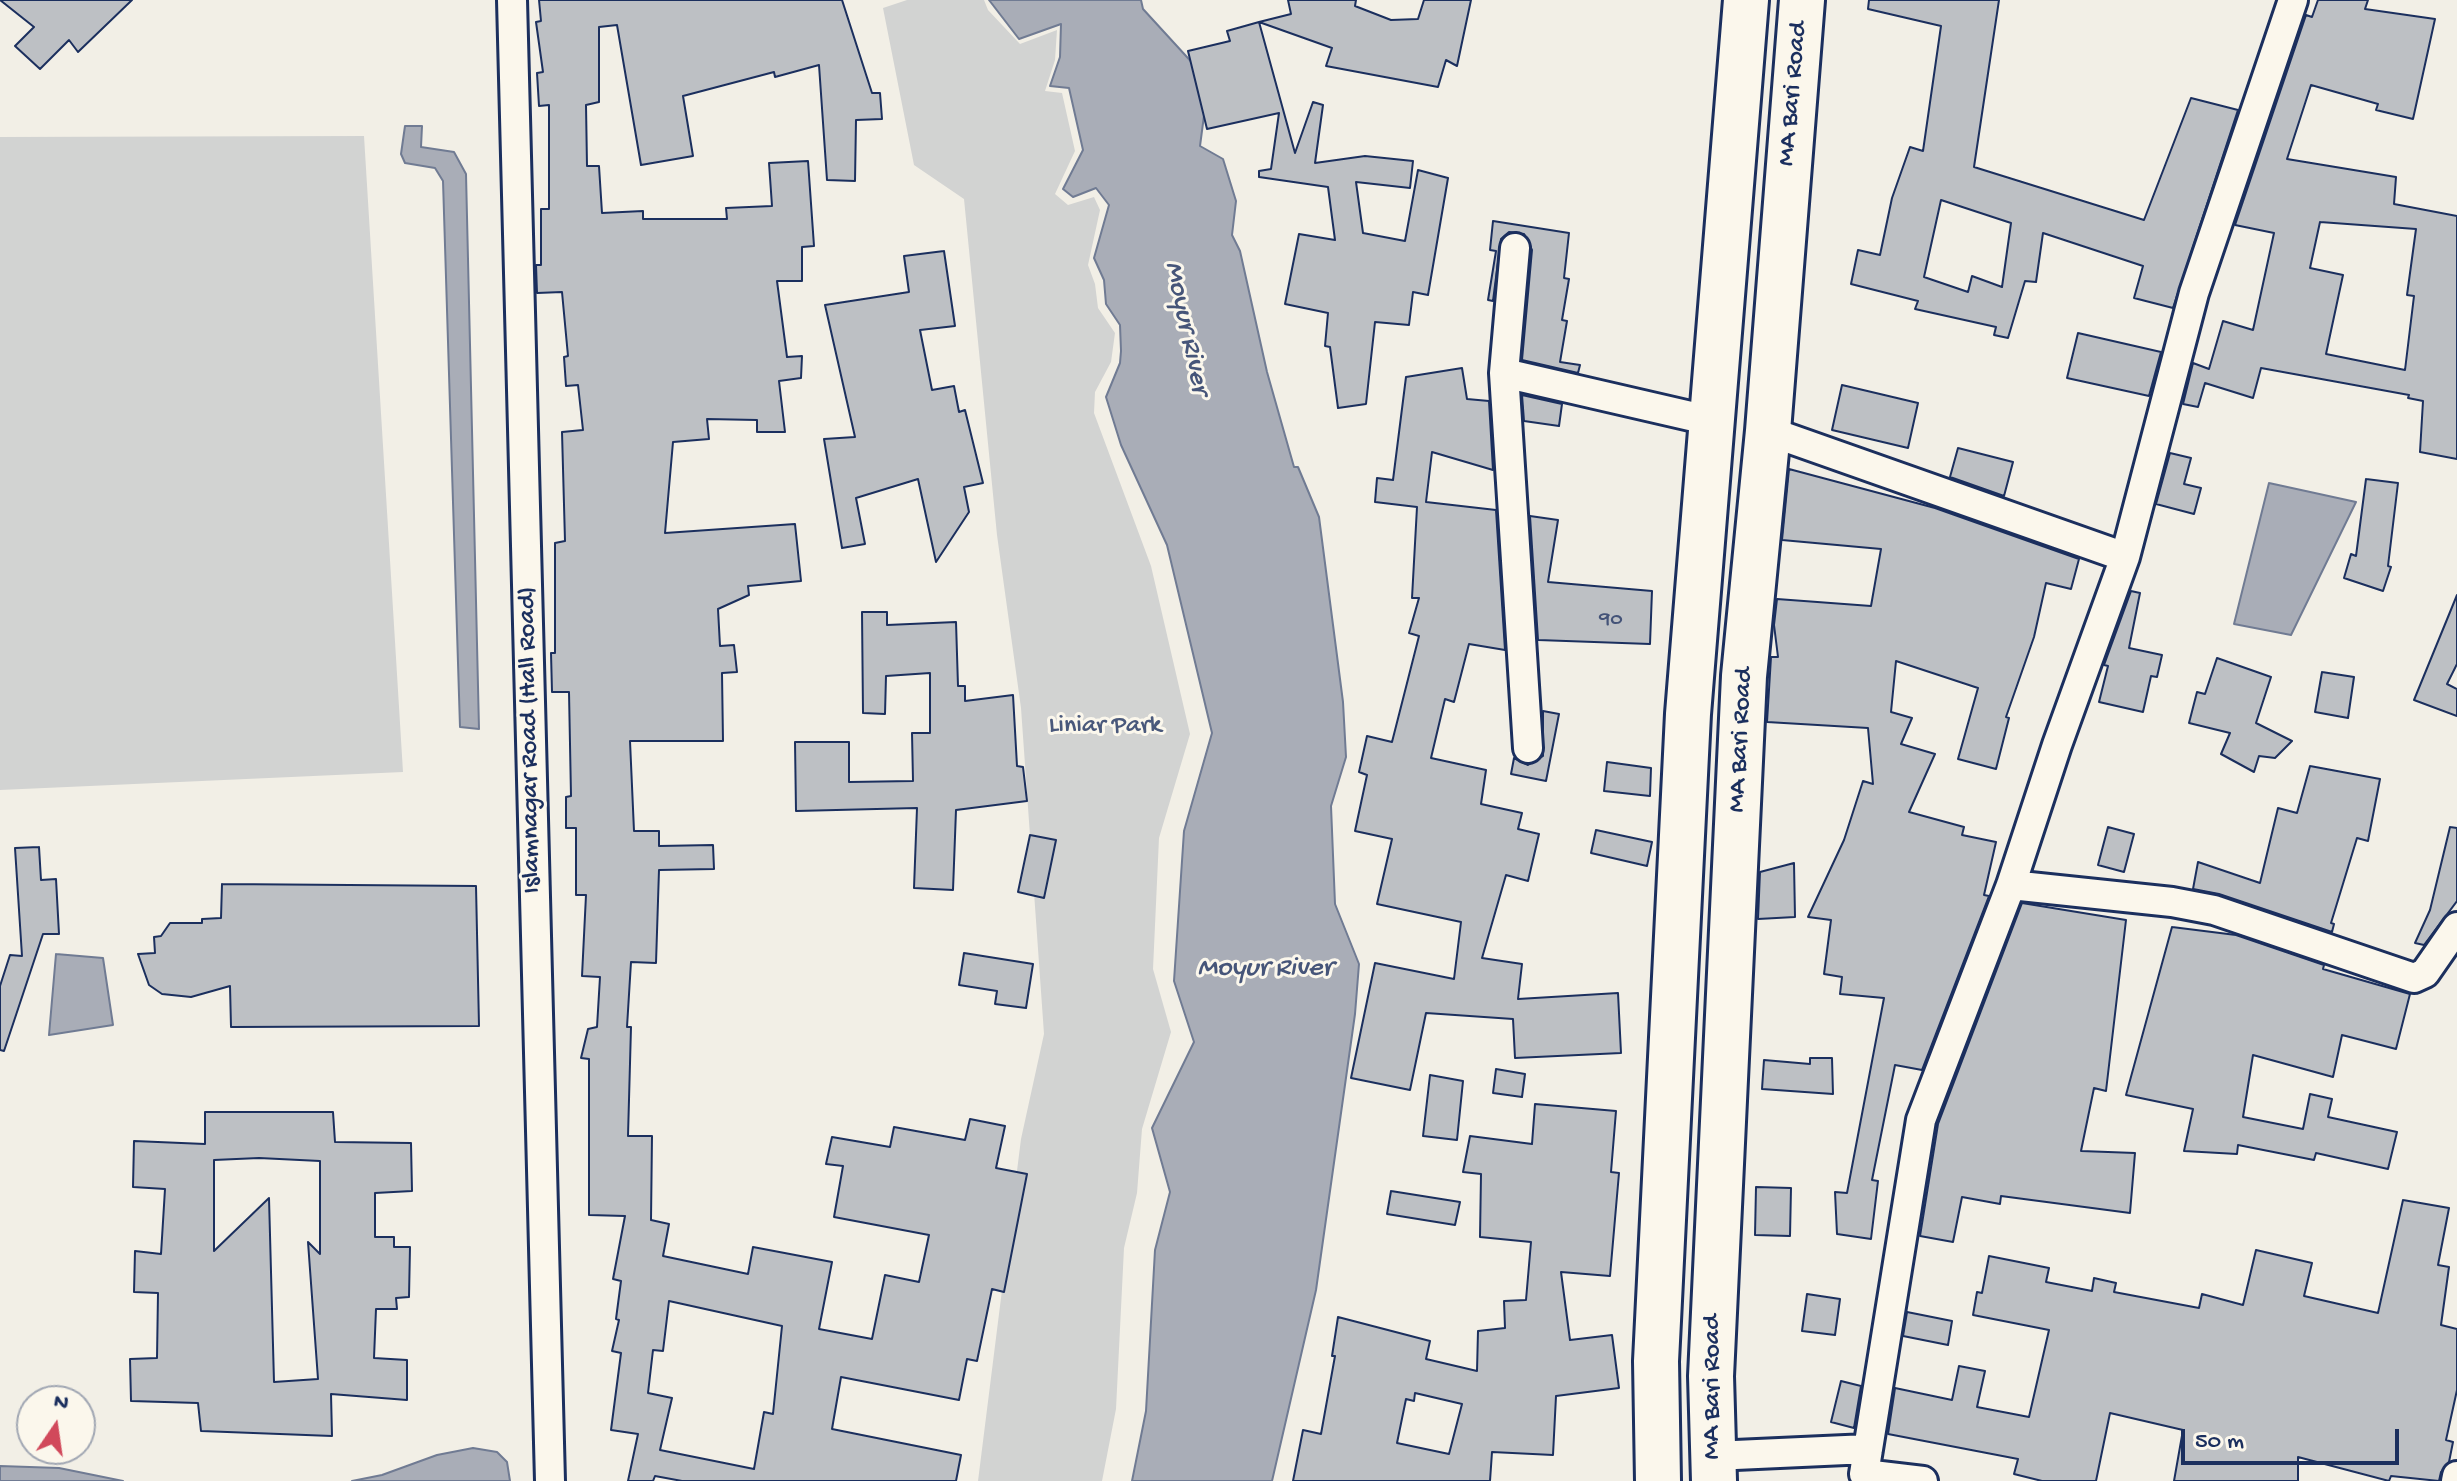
<!DOCTYPE html>
<html>
<head>
<meta charset="utf-8">
<style>
	body { margin:0 }
	#map { position:relative; width:2457px; height:1481px; overflow:hidden; background:#f2efe6; font-family:"Gochi Hand",sans-serif }
	canvas { display:block }
	.north { position:absolute; left:16px; top:1385px; width:80px; height:80px; box-sizing:border-box; background:#fbf7ec; border:2px solid #a1a7b3; border-radius:50%; rotate:13deg; font-size:22px; font-weight:700; line-height:32px; text-align:center; color:#1b2f5e }
	.north::after { content:''; display:block; margin:auto; width:28px; height:36px; background:#d1495b; clip-path:polygon(50% 0,100% 100%,50% 72%,0 100%) }
	.scale { position:absolute; left:2181px; top:1429px; width:218px; height:36px; box-sizing:border-box; border:4px solid #1b2f5e; border-top:0; padding-left:10px; font-size:24px; line-height:28px; white-space:nowrap; color:#1b2f5e; -webkit-text-stroke:6px #fbf7ec; paint-order:stroke }
</style>
</head>
<body>
<div id="map">
<canvas width="2457" height="1481"></canvas>
<div class="north">N</div>
<div class="scale">50 m</div>
</div>
<script>
const g = document.querySelector('canvas').getContext('2d');
g.lineJoin = 'round';
function paint(path, color) { g.fillStyle = color; g.fill(path, 'evenodd'); }
const shape = rows => new Path2D(rows.map(r => 'M' + r).join(''));
function trace(path, color, width, dash) { g.strokeStyle = color; g.lineWidth = width; g.lineCap = dash ? 'butt' : 'round'; g.setLineDash(dash || []); g.stroke(path); }
function drawText(font, color, halo, rows, align = 'center') {
  g.font = font + ' "Gochi Hand",sans-serif'; g.lineWidth = 6; g.setLineDash([]); g.textBaseline = 'middle'; g.strokeStyle = halo; g.fillStyle = color; for (const [text, x, y, turn = 0] of rows) {
    g.save(); g.translate(x, y); g.rotate((+turn || 0) * Math.PI / 180); g.textAlign = isNaN(turn) ? turn : align; if (halo) g.strokeText(text, 0, 0); g.fillText(text, 0, 0); g.restore();
  }
}
paint(shape([
	[907,0,984,0,988,10,1020,44,1057,30,1055,60,1045,91,1062,93,1075,151,1055,194,1068,205,1094,197,1100,210,1088,265,1095,284,1098,308,1115,333,1111,362,1095,392,1094,413,1151,566,1190,734,1159,838,1153,969,1171,1032,1142,1129,1137,1193,1124,1248,1116,1409,1102,1481,978,1481,1021,1139,1044,1034,1021,708,997,535,964,199,914,165,883,8],
	[364,136,403,772,0,790,0,137]
]), '#d2d3d2');
const water = shape([
	[989,0,1141,0,1143,9,1197,68,1205,108,1200,146,1223,159,1236,201,1232,235,1240,251,1267,372,1294,467,1298,467,1319,517,1343,702,1346,757,1331,806,1335,904,1359,964,1355,1014,1316,1290,1272,1481,1132,1481,1146,1411,1155,1250,1170,1192,1152,1128,1194,1042,1174,981,1184,831,1212,733,1167,545,1121,445,1106,397,1120,363,1121,351,1120,325,1106,304,1104,280,1094,258,1109,205,1096,188,1073,197,1063,189,1083,150,1069,88,1050,86,1060,57,1061,24,1019,39,989,0],
	[405,126,422,126,421,147,454,152,466,174,479,729,460,727,443,181,435,168,405,163,401,154,405,126],
	[2269,483,2356,502,2291,635,2234,624,2269,483],
	[56,954,103,958,113,1025,49,1035,56,954],
	[473,1448,497,1452,507,1462,510,1481,352,1481,382,1475,437,1455,473,1448],
	[0,1466,59,1468,123,1481,0,1481,0,1466]
]);
paint(water, '#a9adb7');
trace(water, '#707b93', 2);
const building = shape([
	[0,0,132,0,78,52,69,40,40,69,15,46,34,27,0,0],
	[539,0,842,0,872,93,880,93,882,119,856,120,855,181,827,180,819,65,775,77,774,72,683,96,693,156,641,165,617,25,599,27,599,102,586,105,587,166,599,166,602,213,643,211,643,219,727,219,726,208,772,206,769,163,808,161,814,246,802,247,802,281,777,281,787,357,802,356,801,378,779,381,785,432,757,432,757,420,707,419,709,439,673,442,665,533,795,524,801,581,748,586,749,595,718,609,720,646,734,645,737,672,722,673,723,741,630,741,634,831,659,831,659,846,713,845,714,869,659,870,656,963,631,962,627,1027,631,1027,628,1136,652,1136,651,1220,669,1224,663,1256,748,1274,753,1247,832,1262,819,1329,872,1339,885,1275,919,1282,929,1235,834,1217,843,1166,826,1164,832,1137,890,1147,894,1127,965,1140,970,1119,1005,1126,996,1168,1027,1174,1004,1292,992,1289,977,1361,967,1359,959,1400,841,1377,832,1429,961,1455,956,1481,682,1481,655,1476,653,1481,628,1481,638,1434,611,1430,621,1353,612,1351,619,1320,616,1319,621,1281,613,1279,625,1216,589,1215,589,1059,581,1058,588,1029,597,1027,600,977,582,976,586,895,576,895,576,828,566,828,566,797,571,796,569,692,552,692,551,653,555,653,555,543,565,541,562,432,583,430,578,385,566,386,564,357,568,356,562,292,537,293,536,265,541,265,541,209,549,209,549,105,539,106,537,73,543,72,536,22,541,21,539,0],
	[669,1301,782,1326,773,1414,764,1412,754,1469,660,1450,672,1398,648,1393,653,1350,663,1351,669,1301],
	[1288,0,1356,0,1355,6,1391,20,1418,19,1424,0,1471,0,1457,66,1446,60,1438,87,1326,66,1332,48,1259,22,1291,14,1288,0],
	[1869,0,1999,0,1974,167,2144,220,2191,98,2238,110,2173,308,2134,298,2143,266,2043,233,2036,282,2025,281,2008,338,1994,335,1996,327,1915,309,1918,301,1851,284,1858,250,1880,255,1892,198,1910,147,1923,151,1941,26,1868,9,1869,0],
	[1941,200,2011,223,2002,287,1972,276,1968,292,1924,277,1941,200],
	[2318,0,2368,0,2365,9,2435,19,2413,119,2376,110,2378,104,2311,85,2287,159,2396,177,2394,204,2457,216,2457,459,2420,452,2423,401,2408,398,2409,395,2261,368,2253,398,2205,383,2198,407,2183,404,2193,363,2209,369,2223,321,2253,330,2274,233,2235,225,2306,15,2312,17,2318,0],
	[2320,222,2416,229,2407,295,2414,296,2405,370,2326,354,2343,275,2310,268,2320,222],
	[1259,22,1295,153,1313,102,1323,105,1315,163,1365,156,1413,161,1410,188,1356,182,1363,233,1405,241,1418,170,1448,178,1428,295,1413,292,1409,325,1375,322,1366,404,1338,408,1330,347,1325,346,1328,313,1285,304,1299,234,1335,240,1328,187,1259,177,1259,171,1271,169,1279,113,1207,129,1188,51,1230,41,1227,31,1259,22],
	[1493,221,1569,233,1564,278,1569,279,1562,320,1567,321,1560,362,1580,365,1578,373,1522,360,1532,250,1524,234,1509,232,1501,239,1493,301,1488,300,1496,251,1490,250,1493,221],
	[944,251,955,326,920,330,932,390,954,386,959,412,965,410,983,483,964,487,969,512,936,562,918,479,856,498,865,544,842,548,824,439,855,437,825,305,909,292,904,256,944,251],
	[2078,333,2161,352,2149,396,2067,378,2078,333],
	[1462,368,1467,399,1489,401,1493,470,1432,452,1426,502,1496,510,1505,650,1469,644,1454,702,1445,699,1431,758,1486,770,1481,804,1522,813,1518,829,1539,834,1528,881,1506,875,1482,958,1522,964,1518,999,1618,993,1621,1053,1515,1058,1513,1019,1426,1013,1410,1090,1351,1078,1375,963,1454,979,1461,922,1377,904,1392,839,1355,831,1367,775,1359,772,1367,736,1392,742,1419,636,1409,633,1419,598,1412,598,1417,507,1375,502,1377,478,1393,480,1406,377,1462,368],
	[1842,385,1918,403,1908,448,1832,430,1842,385],
	[1522,395,1562,404,1559,426,1524,421,1522,395],
	[1958,448,2013,462,2004,496,1950,477,1958,448],
	[2170,453,2191,458,2184,484,2201,488,2194,514,2156,504,2170,453],
	[1789,469,1935,508,2079,559,2071,589,2046,583,2034,637,2006,717,2009,718,1996,769,1958,759,1978,688,1896,661,1891,712,1912,718,1901,744,1935,754,1909,812,1964,827,1962,835,1996,842,1984,895,1989,896,1922,1070,1895,1065,1872,1180,1878,1181,1871,1239,1837,1234,1835,1192,1847,1193,1884,998,1840,994,1842,977,1824,974,1831,920,1808,917,1844,840,1863,781,1873,784,1868,728,1767,722,1771,657,1778,657,1774,625,1777,599,1871,606,1881,549,1782,540,1789,469],
	[2366,479,2398,483,2388,566,2391,567,2383,591,2344,578,2351,554,2356,556,2366,479],
	[1530,516,1558,520,1548,582,1652,591,1650,644,1538,640,1530,516],
	[2131,591,2140,593,2129,648,2162,655,2157,677,2151,676,2143,712,2099,702,2108,666,2104,665,2131,591],
	[2457,595,2457,664,2447,684,2457,689,2457,716,2414,700,2457,595],
	[862,612,887,612,887,625,956,622,958,686,965,686,965,701,1013,695,1017,766,1023,767,1027,801,956,810,953,890,914,888,917,808,796,811,795,742,849,742,849,782,913,781,912,733,930,733,930,673,886,676,885,714,863,713,862,612],
	[2217,658,2271,677,2256,723,2292,741,2275,758,2259,756,2254,772,2221,754,2230,733,2189,723,2197,692,2205,694,2217,658],
	[2322,672,2354,677,2348,718,2315,712,2322,672],
	[1543,711,1559,714,1546,781,1511,774,1514,758,1528,765,1543,756,1543,711],
	[1607,762,1651,768,1650,796,1604,791,1607,762],
	[2310,766,2380,779,2368,841,2357,838,2331,923,2334,924,2332,932,2219,894,2193,889,2198,862,2260,883,2278,808,2297,813,2310,766],
	[2108,827,2134,834,2124,872,2098,865,2108,827],
	[2450,827,2457,828,2457,901,2424,945,2415,943,2430,910,2450,827],
	[1596,830,1652,842,1647,866,1591,853,1596,830],
	[1030,835,1056,840,1044,898,1018,892,1030,835],
	[39,847,41,880,56,879,59,934,43,934,4,1051,0,1050,0,986,10,955,22,956,15,848,39,847],
	[1794,863,1795,917,1758,919,1760,872,1794,863],
	[222,884,476,886,479,1026,231,1027,230,986,191,997,162,994,149,985,138,954,155,953,154,937,161,936,170,923,202,923,202,919,221,918,222,884],
	[2022,903,2126,920,2106,1091,2094,1088,2081,1151,2135,1153,2130,1213,2001,1196,2000,1204,1962,1197,1953,1242,1920,1236,1938,1124,2022,903],
	[2172,927,2236,935,2324,965,2323,969,2410,994,2396,1049,2342,1035,2333,1077,2253,1055,2243,1117,2303,1129,2310,1094,2332,1099,2328,1117,2397,1132,2388,1169,2316,1153,2314,1160,2238,1145,2237,1154,2184,1151,2193,1109,2126,1095,2172,927],
	[964,953,1033,964,1026,1008,995,1004,997,991,959,985,964,953],
	[1810,1058,1832,1058,1833,1094,1762,1089,1764,1060,1810,1064,1810,1058],
	[1496,1069,1525,1074,1522,1097,1493,1093,1496,1069],
	[1430,1075,1463,1081,1457,1140,1423,1136,1430,1075],
	[1535,1104,1616,1111,1611,1172,1619,1173,1610,1276,1561,1272,1570,1340,1612,1335,1619,1388,1556,1396,1553,1455,1492,1452,1490,1481,1293,1481,1303,1430,1321,1434,1335,1356,1332,1356,1338,1317,1430,1341,1426,1359,1477,1371,1478,1331,1505,1328,1504,1301,1526,1300,1531,1242,1480,1237,1481,1174,1463,1172,1470,1136,1532,1144,1535,1104],
	[1415,1393,1462,1404,1449,1454,1397,1443,1406,1399,1414,1401,1415,1393],
	[205,1112,333,1112,335,1142,411,1143,412,1191,375,1193,375,1237,394,1237,394,1247,410,1247,409,1297,396,1298,397,1309,376,1309,374,1358,407,1360,407,1400,331,1394,332,1436,201,1431,198,1403,131,1401,130,1359,157,1358,158,1293,134,1292,135,1251,161,1254,165,1189,133,1187,134,1141,205,1144,205,1112],
	[259,1158,320,1161,320,1254,308,1242,318,1379,274,1382,269,1198,214,1251,214,1160,259,1158],
	[1756,1187,1791,1188,1790,1236,1755,1235,1756,1187],
	[1391,1191,1460,1202,1455,1225,1387,1214,1391,1191],
	[2403,1200,2449,1208,2438,1265,2449,1267,2441,1325,2457,1329,2457,1390,2446,1440,2453,1442,2449,1462,2441,1472,2439,1481,2391,1476,2389,1481,2298,1457,2298,1481,2174,1481,2183,1430,2110,1413,2096,1481,2042,1481,2014,1474,2018,1459,1888,1434,1895,1388,1952,1400,1959,1366,1985,1371,1977,1407,2029,1417,2049,1330,1973,1315,1977,1292,1982,1293,1989,1256,2049,1268,2046,1282,2092,1291,2094,1278,2116,1283,2114,1292,2199,1308,2202,1294,2243,1305,2256,1250,2312,1263,2304,1296,2378,1313,2403,1200],
	[1807,1294,1840,1299,1835,1335,1802,1331,1807,1294],
	[1907,1312,1952,1321,1948,1345,1903,1336,1907,1312],
	[1841,1381,1861,1386,1854,1428,1831,1422,1841,1381]
]);
paint(building, '#bdc0c4');
trace(building, '#1b2f5e', 2);
const minor = shape([
	[512,0,550,1481],
	[1515,248,1504,373,1528,748],
	[1504,373,1712,421],
	[1768,431,2125,557],
	[2011,885,2172,902,2214,910,2414,978,2425,973,2457,927],
	[1713,1456,1868,1449],
	[1923,1481,1864,1474,1921,1120,2011,885,2057,745,2125,557,2194,293,2293,0],
	[2456,1481,2457,1476]
]);
const primary = shape([
	[1658,1481,1656,1361,1688,714,1746,0],
	[1714,1481,1711,1376,1744,676,1768,431,1802,0]
]);
trace(minor, '#1b2f5e', 34);
trace(primary, '#1b2f5e', 50);
trace(minor, '#fbf7ec', 28);
trace(primary, '#fbf7ec', 44);
drawText('22px', '#445378', null, [
	["90",1611,621]
]);
drawText('26px', '#1b2f5e', '#fbf7ec', [
	["MA Bari Road",1794,94,-85],
	["Islamnagar Road (Hall Road)",531,740,-91],
	["MA Bari Road",1742,740,-87],
	["MA Bari Road",1714,1387,-90]
]);
drawText('26px', '#49587b', '#fbf7ec', [
	["Liniar Park",1105,727]
]);
drawText('italic 28px', '#465579', '#fbf7ec', [
	["Moyur River",1185,328,78],
	["Moyur River",1265,970]
]);
</script>
</body>
</html>
